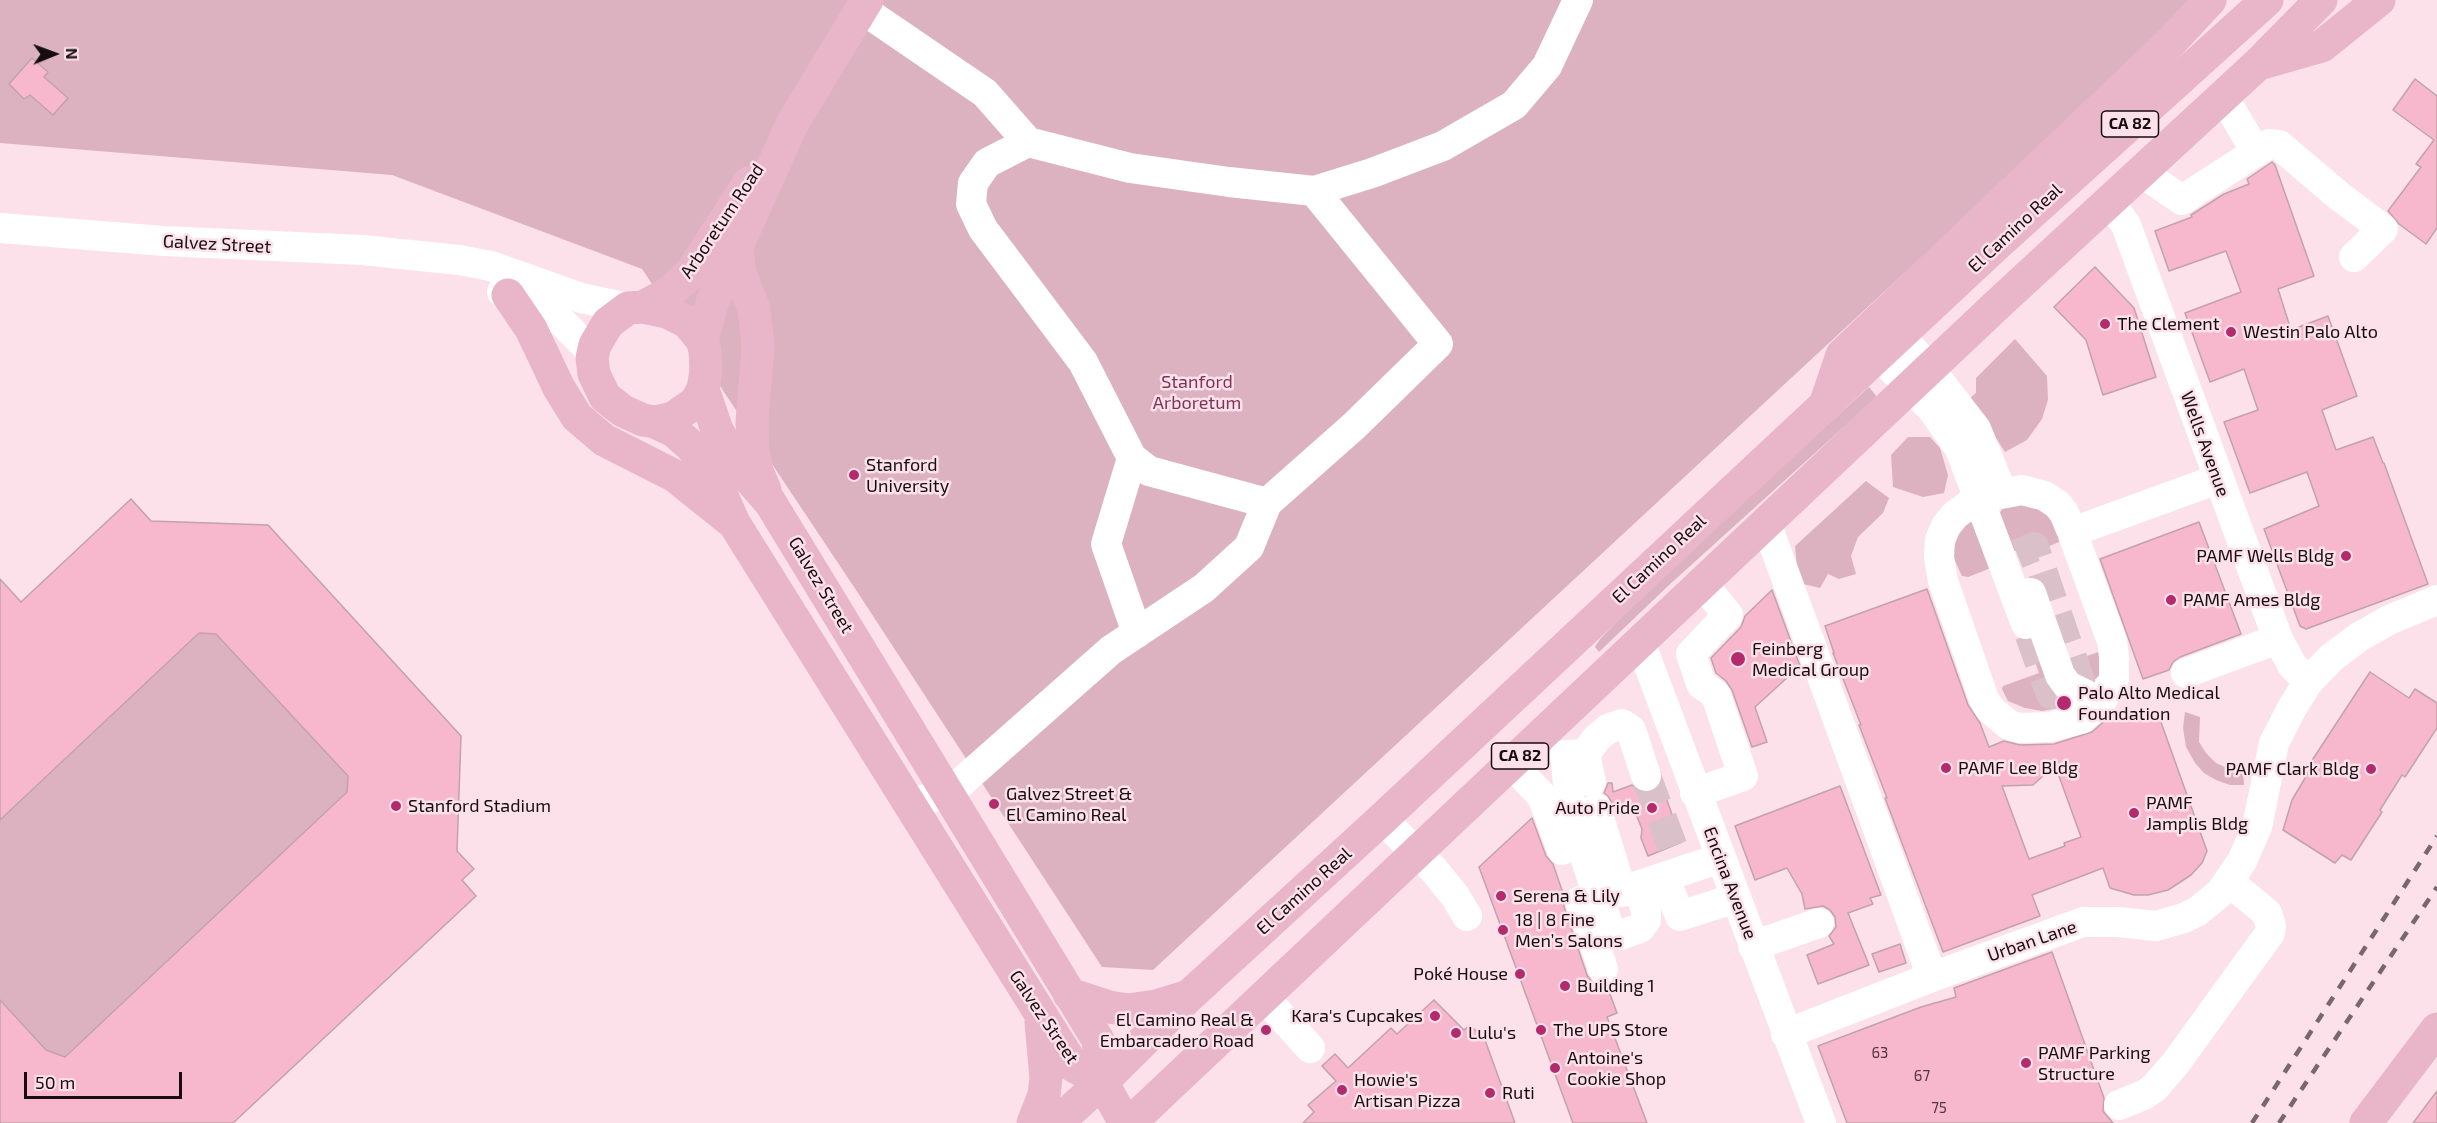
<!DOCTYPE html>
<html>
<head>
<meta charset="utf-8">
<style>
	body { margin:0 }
	#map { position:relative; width:2437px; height:1123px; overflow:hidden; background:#fce1ea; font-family:"Exo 2",sans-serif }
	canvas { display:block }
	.north { position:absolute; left:24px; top:24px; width:60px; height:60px; -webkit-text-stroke:4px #fce1ea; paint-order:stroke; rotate:89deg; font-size:16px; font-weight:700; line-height:24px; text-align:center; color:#170d10 }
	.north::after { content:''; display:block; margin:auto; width:21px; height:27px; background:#170d10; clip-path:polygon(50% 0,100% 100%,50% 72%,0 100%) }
	.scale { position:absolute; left:24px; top:1072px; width:158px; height:27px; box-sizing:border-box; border:3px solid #170d10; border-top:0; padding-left:8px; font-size:18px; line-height:21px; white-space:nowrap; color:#170d10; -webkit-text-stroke:4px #fce1ea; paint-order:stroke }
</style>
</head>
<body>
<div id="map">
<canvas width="2437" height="1123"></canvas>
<div class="north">N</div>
<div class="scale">50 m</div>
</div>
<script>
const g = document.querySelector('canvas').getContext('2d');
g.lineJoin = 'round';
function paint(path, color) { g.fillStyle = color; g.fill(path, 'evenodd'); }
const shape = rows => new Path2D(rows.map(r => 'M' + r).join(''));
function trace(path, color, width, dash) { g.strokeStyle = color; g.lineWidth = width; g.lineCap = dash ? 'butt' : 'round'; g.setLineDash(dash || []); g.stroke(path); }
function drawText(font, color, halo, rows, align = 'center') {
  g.font = font + ' "Exo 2",sans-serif'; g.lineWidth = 5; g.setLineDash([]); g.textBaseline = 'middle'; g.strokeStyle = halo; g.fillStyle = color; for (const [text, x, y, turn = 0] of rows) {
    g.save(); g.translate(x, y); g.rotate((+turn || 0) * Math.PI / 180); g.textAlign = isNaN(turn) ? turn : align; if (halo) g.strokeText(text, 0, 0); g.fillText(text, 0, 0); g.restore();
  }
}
paint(shape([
	[0,0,2193,0,2175,22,1153,970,1102,967,858,593,642,269,392,175,0,143],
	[2015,339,2047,376,2048,400,2042,419,2027,440,2005,452,1970,398,1976,393,1976,378],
	[1869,387,1877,397,1668,586,1599,652,1595,647,1600,639,1660,578],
	[1908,437,1930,437,1940,448,1948,475,1944,493,1923,497,1893,487,1891,455],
	[1866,481,1889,498,1883,513,1858,537,1851,556,1856,574,1839,579,1828,574,1820,588,1803,584,1797,568,1795,546],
	[2019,501,2053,515,2061,538,2059,542,2038,551,2035,543,2010,553,1999,514,2005,505],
	[1970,517,1996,566,1968,577,1962,576,1954,559,1953,549,1957,537],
	[2034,623,2065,707,2042,711,2025,708,2008,701,2002,689,2003,686,2039,673,2023,627],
	[199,633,216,634,348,776,347,792,65,1057,46,1050,0,1000,0,820],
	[2101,651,2099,676,2091,682,2081,683,2067,663],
	[2185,712,2200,717,2199,742,2206,753,2216,763,2229,769,2243,769,2244,785,2230,785,2216,780,2204,773,2195,763,2186,747,2183,728]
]), '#ddb2c0');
const building = shape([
	[32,58,48,72,44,77,68,98,53,115,30,95,24,99,9,84,32,58],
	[2415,79,2437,96,2437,228,2426,244,2399,224,2388,211,2421,167,2416,164,2434,140,2393,110,2415,79],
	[2272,162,2275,165,2314,276,2278,289,2291,330,2328,316,2357,396,2322,410,2336,450,2373,437,2383,463,2384,463,2428,584,2306,629,2300,626,2264,529,2319,506,2307,472,2250,493,2224,422,2258,410,2244,369,2210,382,2185,313,2241,292,2226,251,2169,271,2155,231,2192,217,2191,215,2224,194,2249,184,2247,179,2272,162],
	[2095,267,2134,308,2156,377,2103,395,2086,340,2054,307,2095,267],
	[131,499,151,521,268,525,461,736,457,851,474,869,462,880,476,896,233,1123,0,1123,0,1000,46,1050,65,1057,347,792,348,776,216,634,199,633,0,820,0,579,21,602,131,499],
	[2199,522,2241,634,2180,657,2173,662,2169,670,2143,679,2100,559,2199,522],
	[1927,589,1968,705,1980,723,1989,747,2004,741,2020,745,2054,744,2092,732,2117,710,2130,721,2157,711,2207,851,2202,863,2191,875,2168,890,2148,895,2134,895,2110,888,2103,868,2032,895,2040,916,1943,952,1885,798,1887,798,1859,725,1861,725,1833,653,1834,653,1825,626,1927,589],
	[2055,765,2081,837,2064,843,2065,846,2029,859,2002,786,2033,785,2055,765],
	[1772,590,1800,666,1755,707,1767,742,1752,747,1732,690,1726,681,1716,673,1711,658,1741,627,1745,616,1772,590],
	[2370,672,2409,698,2415,689,2437,703,2437,728,2405,777,2402,775,2380,810,2382,812,2351,860,2342,855,2335,863,2283,830,2292,800,2314,763,2311,762,2370,672],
	[1608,783,1612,783,1613,792,1632,785,1643,793,1652,792,1661,784,1682,842,1648,856,1641,838,1642,829,1632,804,1613,805,1608,796,1604,793,1608,783],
	[1840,786,1881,895,1870,898,1873,904,1848,913,1869,965,1818,984,1807,955,1834,944,1829,936,1836,927,1835,917,1830,910,1823,906,1805,909,1802,894,1787,868,1755,880,1735,826,1840,786],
	[1532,818,1546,856,1553,864,1564,896,1564,907,1587,975,1592,982,1599,986,1607,986,1617,1013,1607,1017,1647,1123,1573,1123,1479,867,1532,818],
	[1900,944,1906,963,1879,972,1872,954,1900,944],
	[2052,952,2104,1098,2103,1111,2113,1123,1847,1123,1818,1046,1921,1007,1956,997,1954,988,2052,952],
	[1434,1000,1464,1030,1470,1025,1485,1040,1515,1123,1303,1123,1314,1112,1308,1105,1336,1081,1322,1066,1335,1054,1348,1068,1391,1028,1397,1034,1434,1000],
	[2437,1091,2437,1123,2413,1123,2437,1091]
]);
paint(building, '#f7b8cd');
trace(building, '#c2a2ac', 1.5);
trace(shape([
	[2017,554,2034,547,2080,681,2051,694,2026,624],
	[1646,776,1673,848]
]), '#dac1c9', 30, [30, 15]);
trace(shape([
	[862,9,985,93,1028,142,1130,168,1229,182,1314,191,1372,173,1443,146,1514,105,1547,66,1578,0],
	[1028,142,987,163,973,183,971,204,983,229,1083,362,1132,458,1149,471,1267,503],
	[2256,152,2269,144,2279,145,2339,196,2383,229,2354,257],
	[2141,172,2182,200,2256,152,2223,96],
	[2109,201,2126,225,2278,639,2292,665,2308,682],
	[0,228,164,241,362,250,459,260,491,266,581,298,628,308],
	[502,292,555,317,565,325,586,346,592,358],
	[1900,336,1929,368,1976,429,2002,492],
	[1878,355,1932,409,1960,449,2026,624],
	[1132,458,1106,544,1137,633],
	[2022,490,2045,496,2058,505,2064,513,2072,532,2112,641,2114,657,2114,679,2101,702,2081,719,2050,727,2020,728,2009,725,1990,709,1984,699,1943,581,1939,557,1940,540,1946,526,1955,515,1970,504,1990,496,2022,490],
	[1766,523,1932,977],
	[2072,532,2218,479],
	[2031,593,2060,675,2068,686,2101,702],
	[1640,642,1821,1123],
	[2186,673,2278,639],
	[1585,754,1565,755,1571,813,1598,897,1609,927,1614,932,1621,935,1640,928,1646,920,1646,910,1637,886,1721,858],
	[1511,764,1542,796,1562,850],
	[1591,782,1585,754,1597,738,1608,729,1622,724,1631,730,1646,776],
	[1695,793,1743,776,1716,695,1701,684,1691,654,1728,615,1703,584],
	[909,803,948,794,1111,650,1204,588,1249,547,1267,503,1354,426,1438,344,1314,191],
	[1596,808,1622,892,1637,886],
	[1382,819,1434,870,1455,896,1467,916],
	[1664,877,1680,916,1736,898],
	[1580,901,1603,969],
	[1753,946,1819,923],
	[1264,997,1310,1048],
	[1786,1034,1932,977,2083,922,2118,922,2156,926,2184,918,2198,911,2221,892,2242,861,2257,827,2274,743,2292,708,2308,682,2331,658,2359,637,2389,620,2437,600],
	[2119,1105,2144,1095,2154,1088,2175,1064,2270,933,2271,926,2267,913,2229,882]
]), '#fff', 30);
trace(shape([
	[2259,64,2322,46,2379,0],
	[737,251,740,274,754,309,758,346,752,422,753,450,757,471,765,490],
	[508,295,531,329,559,388,577,417,604,440,675,476,730,520],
	[643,307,667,312,687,322,702,340,705,350,706,371,703,389,696,402,673,418,655,422,643,420,623,411,605,397,594,374,592,358,595,345,608,323,628,308,643,307],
	[643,307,667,294,691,273,749,183],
	[702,340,713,300,792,124,867,0],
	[703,389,717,430,734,461,770,502,1098,1040,1102,1082,1125,1123],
	[1826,402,1842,355,2172,41,2210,0],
	[655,422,674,431,690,445,710,469,734,523,1070,1061,1072,1065,1102,1082],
	[1069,994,1109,1007,1128,1010,1156,1006,1189,996],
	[1033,1123,1044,1095,1046,1078,1041,1022],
	[1057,1123,1102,1082,1189,996,1382,819,1994,247,2267,0],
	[1130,1123,1998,304,2257,65,2321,0],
	[2366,1123,2437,1029]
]), '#e9b5c8', 33);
trace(shape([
	[2252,1123,2437,836],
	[2279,1123,2437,887]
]), '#78676c', 4.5, [10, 10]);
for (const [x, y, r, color] of [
	[2105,324,6,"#b32b6c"],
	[2231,332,6,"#b32b6c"],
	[854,475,6,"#b32b6c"],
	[2346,556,6,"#b32b6c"],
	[2171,600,6,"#b32b6c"],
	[1738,659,8,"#b32b6c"],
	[2064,703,8,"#b32b6c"],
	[1946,768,6,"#b32b6c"],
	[2371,769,6,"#b32b6c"],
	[994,804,6,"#b32b6c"],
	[396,806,6,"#b32b6c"],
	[1652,808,6,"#b32b6c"],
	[2134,813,6,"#b32b6c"],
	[1501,896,6,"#b32b6c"],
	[1503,930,6,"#b32b6c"],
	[1520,974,6,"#b32b6c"],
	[1565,986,6,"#b32b6c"],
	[1435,1016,6,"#b32b6c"],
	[1266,1030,6,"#b32b6c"],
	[1541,1030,6,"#b32b6c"],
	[1456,1033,6,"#b32b6c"],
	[2026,1063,6,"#b32b6c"],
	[1555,1068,6,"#b32b6c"],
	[1342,1090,6,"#b32b6c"],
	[1490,1093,6,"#b32b6c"]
]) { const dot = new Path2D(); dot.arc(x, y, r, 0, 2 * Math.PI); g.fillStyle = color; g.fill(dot); trace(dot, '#fce1ea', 2); }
drawText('15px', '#4f383f', null, [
	["63",1880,1053],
	["67",1922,1076],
	["75",1939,1108]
]);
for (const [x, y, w] of [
	[2130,124,57],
	[1520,756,57]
]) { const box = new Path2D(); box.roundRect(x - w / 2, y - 13, w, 26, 4.5); g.fillStyle = '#fce1ea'; g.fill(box); trace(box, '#170d10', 1.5); }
drawText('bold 16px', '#170d10', null, [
	["CA 82",2130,124],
	["CA 82",1520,756]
]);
drawText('18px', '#170d10', '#fce1ea', [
	["Arboretum Road",722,221,-56],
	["El Camino Real",2015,228,-43],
	["Galvez Street",217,244,3],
	["Wells Avenue",2205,444,70],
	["El Camino Real",1659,559,-43],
	["Galvez Street",821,585,59],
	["Encina Avenue",1730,883,69],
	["El Camino Real",1304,891,-42],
	["Urban Lane",2032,941,-19],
	["Galvez Street",1044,1017,56]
]);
drawText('18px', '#170d10', '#fce1ea', [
	["The Clement",2117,324],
	["Westin Palo Alto",2243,332],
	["Stanford",866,465],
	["University",866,486],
	["PAMF Wells Bldg",2334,556,"right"],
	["PAMF Ames Bldg",2183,600],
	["Feinberg",1752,649],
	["Medical Group",1752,670],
	["Palo Alto Medical",2078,693],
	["Foundation",2078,714],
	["PAMF Lee Bldg",1958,768],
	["PAMF Clark Bldg",2359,769,"right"],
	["Galvez Street &",1006,794],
	["El Camino Real",1006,815],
	["PAMF",2146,803],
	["Jamplis Bldg",2146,824],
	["Stanford Stadium",408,806],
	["Auto Pride",1640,808,"right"],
	["Serena & Lily",1513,896],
	["18 | 8 Fine",1515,920],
	["Men’s Salons",1515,941],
	["Poké House",1508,974,"right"],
	["Building 1",1577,986],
	["Kara's Cupcakes",1423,1016,"right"],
	["El Camino Real &",1254,1020,"right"],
	["Embarcadero Road",1254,1041,"right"],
	["The UPS Store",1553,1030],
	["Lulu's",1468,1033],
	["PAMF Parking",2038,1053],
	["Structure",2038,1074],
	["Antoine's",1567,1058],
	["Cookie Shop",1567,1079],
	["Howie's",1354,1080],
	["Artisan Pizza",1354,1101],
	["Ruti",1502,1093]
], 'left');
drawText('18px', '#7d3352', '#fce1ea', [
	["Stanford",1197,382],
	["Arboretum",1197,403]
]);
</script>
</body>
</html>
